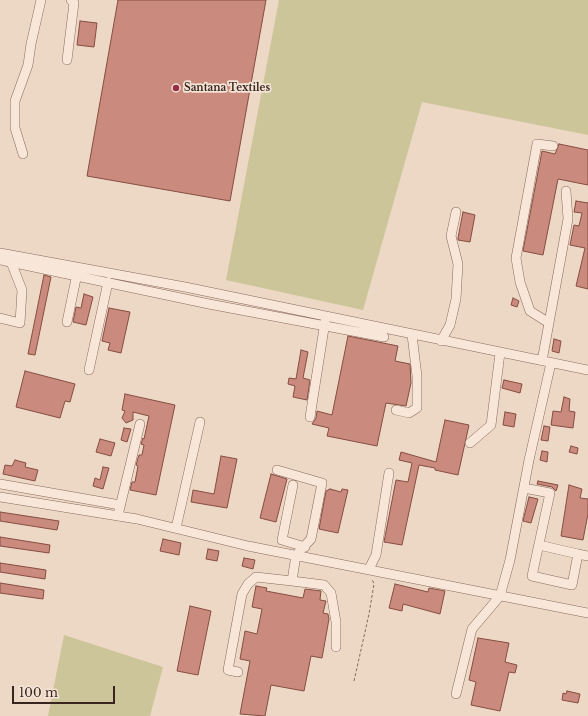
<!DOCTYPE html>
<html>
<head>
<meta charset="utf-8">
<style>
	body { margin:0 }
	#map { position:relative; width:588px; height:716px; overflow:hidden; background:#edd8c5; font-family:"Libre Baskerville",serif }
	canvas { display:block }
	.scale { position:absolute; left:12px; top:686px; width:103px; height:18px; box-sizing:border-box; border:2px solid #38251f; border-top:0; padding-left:5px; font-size:12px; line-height:14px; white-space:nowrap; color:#38251f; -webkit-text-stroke:3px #f4e4d5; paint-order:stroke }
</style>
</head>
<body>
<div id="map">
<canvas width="588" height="716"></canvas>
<div class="scale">100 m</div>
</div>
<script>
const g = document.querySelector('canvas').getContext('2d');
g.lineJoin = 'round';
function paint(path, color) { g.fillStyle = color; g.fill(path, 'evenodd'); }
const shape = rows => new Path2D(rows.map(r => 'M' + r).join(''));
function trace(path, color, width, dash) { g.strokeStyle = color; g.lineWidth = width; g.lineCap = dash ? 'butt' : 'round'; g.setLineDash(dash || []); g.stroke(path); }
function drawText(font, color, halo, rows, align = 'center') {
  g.font = font + ' "Libre Baskerville",serif'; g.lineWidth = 3.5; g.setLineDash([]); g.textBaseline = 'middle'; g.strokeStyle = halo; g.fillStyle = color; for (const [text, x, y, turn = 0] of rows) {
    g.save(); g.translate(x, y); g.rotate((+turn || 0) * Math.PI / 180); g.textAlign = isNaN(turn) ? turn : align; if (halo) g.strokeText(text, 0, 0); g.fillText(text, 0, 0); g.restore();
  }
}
paint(shape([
	[279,0,588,0,588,135,422,102,363,310,226,280],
	[64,635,163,667,150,716,48,716]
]), '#cbc599');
const building = shape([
	[118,0,266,0,230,201,87,176,118,0],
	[80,21,97,23,94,47,77,45,80,21],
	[559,144,588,150,588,185,558,179,543,255,523,251,542,151,555,154,559,144],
	[576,201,588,203,588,289,576,286,585,248,570,245,574,225,579,226,582,213,574,212,576,201],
	[463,212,475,215,470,242,458,240,458,238,463,212],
	[44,275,51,277,35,355,28,354,44,275],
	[84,294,93,297,86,325,73,322,76,307,81,308,84,294],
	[513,298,519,301,517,307,511,305,513,298],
	[109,308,130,312,121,353,108,350,110,343,102,341,109,308],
	[348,336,398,346,395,361,410,364,411,383,406,406,386,403,377,446,327,436,329,428,312,424,316,418,317,411,332,415,348,336],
	[554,339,561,341,559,353,552,351,554,339],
	[301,350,308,352,303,378,310,380,307,400,293,397,295,386,288,384,289,378,296,379,301,350],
	[25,371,75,384,70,402,65,401,60,418,16,407,25,371],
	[504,380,522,384,520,393,502,388,504,380],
	[125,394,175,405,156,495,130,490,132,482,135,482,138,466,136,465,139,455,142,455,144,445,141,444,143,438,144,439,149,416,133,412,133,420,126,423,122,418,125,411,122,410,125,394],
	[564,397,570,399,569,411,575,412,573,428,551,425,553,411,561,412,564,397],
	[505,412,516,414,514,427,503,425,505,412],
	[445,420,469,425,458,475,435,470,435,468,419,465,402,545,384,542,396,480,408,482,412,463,399,460,401,452,436,462,445,420],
	[544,426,550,427,548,441,541,440,544,426],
	[124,428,131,429,127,442,121,440,124,428],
	[100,439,115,443,111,456,96,452,100,439],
	[571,446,578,448,577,454,569,452,571,446],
	[542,451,548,452,547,462,540,460,542,451],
	[221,456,237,459,227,508,191,502,193,490,214,494,221,456],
	[15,460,26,463,25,467,38,470,35,481,3,474,5,465,12,466,15,460],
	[103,467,109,468,103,489,93,486,95,478,100,480,103,467],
	[271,474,287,479,276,522,260,518,271,474],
	[538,481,558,485,556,491,552,487,537,484,538,481],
	[569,485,582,489,580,498,588,499,588,514,583,540,561,536,569,485],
	[330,489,341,492,342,489,348,490,338,533,319,529,326,491,330,489],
	[529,497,538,499,531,523,523,521,529,497],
	[0,512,59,521,57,530,0,521,0,512],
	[0,537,50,545,49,553,0,546,0,537],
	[163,539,181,543,179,555,160,551,163,539],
	[208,549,219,551,217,561,206,559,208,549],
	[244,558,255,560,253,569,242,566,244,558],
	[0,563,46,570,45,579,0,572,0,563],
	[0,583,44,590,43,599,0,593,0,583],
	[395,584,428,592,429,588,445,591,440,614,403,604,402,611,389,608,395,584],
	[256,586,267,588,266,591,303,598,305,589,321,591,320,600,326,601,323,613,328,614,329,619,322,658,311,656,304,691,271,685,265,716,240,714,250,661,240,659,245,631,257,634,262,609,252,607,256,586],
	[190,606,211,611,198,675,177,671,190,606],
	[478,638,509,643,505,662,517,665,515,673,509,672,500,711,471,705,476,682,469,680,478,638],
	[567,691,580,694,578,703,562,700,563,693,566,694,567,691]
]);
paint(building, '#ca8a7d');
trace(building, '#864d42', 1);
const minor = shape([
	[67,60,74,3,71,0],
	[23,154,15,128,15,101,28,65,31,44,41,0],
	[0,253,185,287,588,370],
	[0,260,209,304,384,337],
	[0,318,20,323,22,290,11,262],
	[67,322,78,269],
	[549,323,530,311,520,282,516,258,537,144,553,146],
	[441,341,450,325,456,299,458,264,451,236,456,212],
	[542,361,568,219,566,191],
	[89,370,108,282],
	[396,410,409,413,417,408,417,376,412,335],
	[310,417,325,322],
	[470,443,491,425,500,353],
	[277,470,322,483,311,539,296,555,292,581,324,585,331,593,336,622,336,647],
	[0,484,120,505],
	[293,485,282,540,305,547],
	[524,488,550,493,532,576,572,585,578,554,539,545],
	[0,497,137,519,248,546,588,613],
	[119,511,140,424],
	[176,528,200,422],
	[578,554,588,556],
	[369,569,376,555,389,473],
	[238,672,228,670,242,594,248,584,256,577,292,581],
	[456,694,472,629,500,596,510,560,529,460,551,363]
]);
trace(minor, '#87695c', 10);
trace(shape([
	[354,681,369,614,374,584,372,579]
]), '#87695c', 1, [3, 2]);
trace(minor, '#f8e7d8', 9);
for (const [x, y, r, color] of [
	[176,88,4,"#942e47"]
]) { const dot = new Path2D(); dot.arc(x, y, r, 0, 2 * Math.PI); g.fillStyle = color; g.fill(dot); trace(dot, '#f4e4d5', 1.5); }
drawText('bold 10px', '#38251f', '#f4e4d5', [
	["Santana Textiles",184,88]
], 'left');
</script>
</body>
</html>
